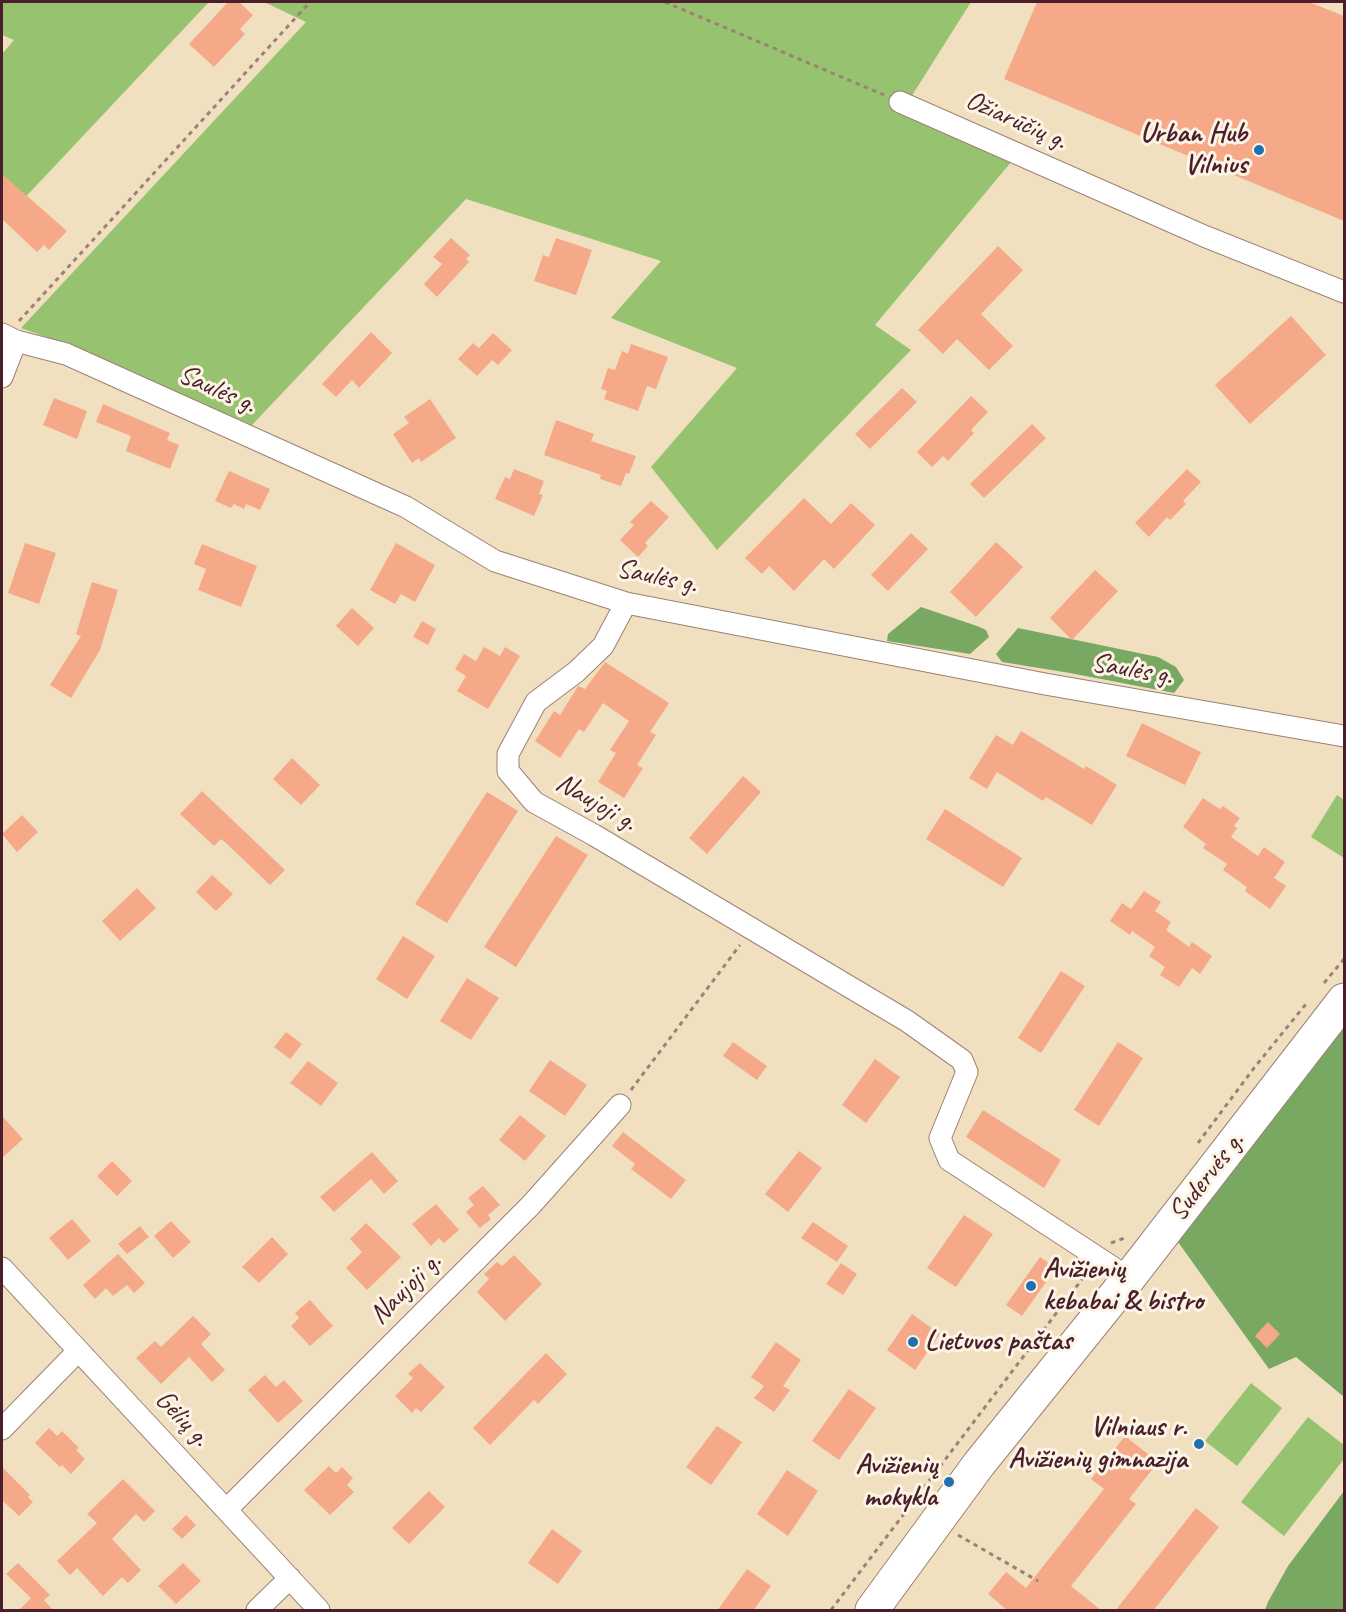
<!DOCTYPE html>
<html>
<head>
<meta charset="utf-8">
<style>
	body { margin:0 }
	#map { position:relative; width:1346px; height:1612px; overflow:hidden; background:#f0e0c0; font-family:Caveat,sans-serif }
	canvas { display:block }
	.frame { position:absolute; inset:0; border:3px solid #4a1f2b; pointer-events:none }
</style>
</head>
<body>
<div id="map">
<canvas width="1346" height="1612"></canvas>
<div class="frame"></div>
</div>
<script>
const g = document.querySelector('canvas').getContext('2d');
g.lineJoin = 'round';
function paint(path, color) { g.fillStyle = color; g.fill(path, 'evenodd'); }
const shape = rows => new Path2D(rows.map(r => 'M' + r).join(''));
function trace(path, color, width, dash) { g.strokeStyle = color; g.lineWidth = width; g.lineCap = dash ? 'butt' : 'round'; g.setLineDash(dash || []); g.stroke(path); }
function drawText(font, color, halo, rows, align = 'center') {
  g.font = font + ' Caveat,sans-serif'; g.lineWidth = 6; g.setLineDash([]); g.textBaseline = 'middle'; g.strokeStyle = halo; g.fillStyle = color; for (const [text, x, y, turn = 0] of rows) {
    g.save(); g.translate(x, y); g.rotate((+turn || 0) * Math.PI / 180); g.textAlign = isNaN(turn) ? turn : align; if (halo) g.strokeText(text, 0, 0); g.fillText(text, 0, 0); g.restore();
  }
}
paint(shape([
	[2,2,209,2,2,222,2,54,14,40,2,35],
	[264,2,971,2,901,113,1012,161,875,325,911,350,717,550,651,467,737,368,611,318,661,261,466,199,252,425,65,344,21,328,306,22],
	[1337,795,1344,800,1344,858,1311,837],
	[1251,1383,1282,1408,1237,1466,1205,1441],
	[1308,1417,1344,1445,1344,1459,1284,1536,1241,1502]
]), '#97c26f');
paint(shape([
	[921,607,977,626,986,630,989,637,970,654,887,641,888,634],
	[1018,628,1158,657,1176,667,1184,680,1174,693,1070,673,1002,662,996,654],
	[1344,1026,1344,1397,1296,1357,1269,1369,1178,1242],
	[1344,1491,1344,1610,1265,1610,1268,1602,1288,1566]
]), '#79a862');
paint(shape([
	[228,2,239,2,253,15,240,29,245,34,214,67,189,44],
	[1037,2,1309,2,1344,16,1344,221,1004,79],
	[2,174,67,231,49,250,44,245,37,252,2,219],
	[451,238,470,255,466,259,469,262,437,297,424,284,442,264,433,257],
	[556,238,592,250,576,295,534,281,543,255,549,257],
	[998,246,1023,270,981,314,1013,346,989,370,957,339,943,354,918,330],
	[1291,316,1326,355,1250,424,1215,385],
	[371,332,392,353,359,388,352,380,336,397,322,384],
	[493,333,512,350,498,365,492,360,477,376,458,359,473,343,479,348],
	[631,344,668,357,656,389,647,386,638,411,604,399,607,391,601,389,608,368,615,370,622,351,628,354],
	[902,388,917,402,870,449,855,434],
	[971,396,988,412,971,430,974,433,948,461,943,456,932,467,917,452],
	[54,398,87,411,77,439,43,425],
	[430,399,456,438,421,462,419,458,412,463,393,434,409,423,404,417],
	[103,404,170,433,167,440,179,445,170,469,126,451,131,436,96,422],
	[556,420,594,434,591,441,636,456,629,474,626,473,621,486,600,479,601,475,544,455],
	[1032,424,1046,438,984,498,970,484],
	[514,469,544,481,539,494,543,495,534,516,495,499,505,477,510,479],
	[1187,469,1201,482,1183,501,1186,504,1170,520,1167,517,1149,537,1135,523],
	[229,471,270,489,260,510,246,504,244,509,234,504,231,508,215,501],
	[804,498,831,524,851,503,875,525,834,569,824,559,794,591,769,566,762,574,745,558],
	[651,501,669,517,645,543,648,546,638,557,620,540,634,525,630,522],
	[911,533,928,549,888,591,871,575],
	[996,542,1023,567,976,617,950,592],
	[25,543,56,553,39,604,8,593],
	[396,543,435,565,415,602,401,594,395,604,370,590],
	[202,544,257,566,241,607,198,590,206,569,194,564],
	[1095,570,1118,591,1072,640,1050,618],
	[92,582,118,590,100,650,71,698,50,685,81,636,76,634],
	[352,608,374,628,358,646,336,626],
	[422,621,436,629,428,645,413,637],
	[484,647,500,656,505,647,520,656,488,709,457,691,466,676,455,669,464,654,476,661],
	[605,662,669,703,650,732,656,735,637,765,643,768,624,798,598,782,616,753,610,750,629,721,603,703,584,732,579,729,560,758,535,741,554,711,560,715,578,686,585,689],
	[1142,723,1201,752,1185,785,1126,756],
	[1021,731,1084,769,1086,766,1117,785,1092,825,1046,797,1043,801,997,772,987,789,969,778,996,735,1013,745],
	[292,758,320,785,301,805,273,779],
	[743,776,761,792,707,854,689,838],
	[202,791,285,870,270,885,227,844,221,839,214,846,180,814],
	[487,792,518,811,447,923,415,904],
	[1203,798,1220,809,1223,806,1240,818,1234,826,1237,828,1231,837,1258,856,1264,847,1285,862,1274,878,1286,886,1270,909,1245,891,1247,887,1223,870,1227,864,1203,848,1206,844,1183,827],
	[945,809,1022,858,1003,887,926,839],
	[22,815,38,832,17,852,2,834],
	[556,836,588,855,516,967,484,947],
	[212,875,233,894,216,911,196,892],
	[137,888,156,908,120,941,102,921],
	[1144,891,1161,902,1155,911,1171,922,1166,930,1189,947,1192,942,1212,956,1200,974,1192,968,1179,987,1160,975,1165,967,1149,956,1155,947,1132,931,1130,935,1110,921,1122,903,1131,909],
	[403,936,435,956,407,999,376,979],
	[1061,971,1085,986,1041,1053,1018,1038],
	[467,978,499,998,471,1040,440,1021],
	[286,1032,302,1044,290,1059,274,1047],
	[733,1042,767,1066,757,1080,723,1056],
	[1118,1042,1143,1058,1099,1126,1074,1110],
	[875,1059,900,1077,866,1123,842,1105],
	[550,1060,587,1085,565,1116,529,1091],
	[308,1061,338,1083,321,1106,290,1083],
	[983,1110,1061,1160,1044,1188,966,1137],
	[520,1115,546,1136,525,1161,499,1140],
	[2,1116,23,1139,2,1158],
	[623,1132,686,1180,671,1199,631,1169,635,1164,612,1146],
	[799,1151,822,1168,788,1212,765,1194],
	[372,1152,398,1181,384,1194,371,1179,334,1212,320,1197],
	[112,1161,132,1181,117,1196,97,1176],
	[483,1186,500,1205,488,1215,491,1219,480,1228,466,1212,474,1205,468,1198],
	[436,1204,459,1230,444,1243,439,1238,431,1246,412,1224],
	[964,1215,993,1234,956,1287,927,1268],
	[72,1219,91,1241,68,1260,49,1238],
	[171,1221,191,1242,173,1258,154,1236],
	[813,1222,848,1246,837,1262,801,1238],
	[366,1223,401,1257,367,1290,346,1268,362,1252,350,1239],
	[140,1226,149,1237,127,1254,118,1244],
	[272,1237,288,1254,259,1283,242,1267],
	[118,1254,145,1283,134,1293,127,1285,113,1296,106,1288,95,1299,83,1285],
	[514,1255,542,1284,505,1321,477,1292,489,1279,484,1274,497,1262,502,1266],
	[1040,1257,1056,1268,1022,1316,1006,1305],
	[841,1263,857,1274,843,1295,826,1284],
	[310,1300,333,1326,310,1346,291,1326,299,1318,295,1313],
	[912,1314,940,1334,915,1370,887,1350],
	[193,1316,211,1334,201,1344,225,1370,212,1382,189,1357,161,1384,136,1358,155,1341,161,1347],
	[1268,1322,1280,1334,1267,1348,1255,1336],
	[776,1342,801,1360,783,1386,790,1390,774,1412,754,1398,764,1386,751,1377],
	[546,1353,567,1374,538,1404,534,1400,490,1445,473,1428],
	[420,1363,445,1387,421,1412,416,1408,412,1413,395,1396,413,1378,408,1374],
	[265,1375,276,1387,284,1380,303,1401,278,1423,248,1390],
	[849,1389,876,1408,839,1460,812,1441],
	[717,1426,742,1442,711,1485,686,1467],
	[49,1428,57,1436,62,1431,79,1448,76,1450,85,1459,71,1474,62,1465,60,1467,35,1443],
	[1125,1436,1158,1462,1129,1499,1136,1504,1071,1586,1102,1611,1008,1611,988,1594,1006,1572,1026,1588,1104,1489,1091,1479],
	[329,1466,336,1473,342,1467,353,1478,347,1485,354,1492,330,1515,304,1490],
	[2,1467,30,1495,28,1497,33,1502,19,1516,2,1500],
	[787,1470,818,1491,788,1536,757,1514],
	[123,1479,155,1511,144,1522,136,1514,112,1539,141,1570,128,1583,122,1577,103,1596,77,1568,70,1575,57,1561,97,1523,87,1514],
	[429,1491,445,1507,409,1544,392,1528],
	[1196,1508,1219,1527,1153,1611,1115,1611],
	[186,1515,196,1525,182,1539,172,1529],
	[552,1529,582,1551,558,1584,528,1563],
	[18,1563,50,1595,44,1600,54,1611,18,1611,31,1598,6,1574],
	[183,1563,201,1581,176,1604,158,1586],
	[747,1569,771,1586,753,1611,717,1611]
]), '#f6a989');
const minor = shape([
	[900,102,1204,236,1344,292],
	[2,334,16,341,66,354,406,507,495,561,626,603,1045,684,1344,736],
	[2,377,16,341],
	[626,603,603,646,576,672,536,702,508,754,508,771,534,802,594,835,907,1021,962,1060,967,1072,940,1138,949,1160,1129,1278],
	[2,1268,319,1610],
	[2,1429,78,1351],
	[227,1509,531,1205,620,1105],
	[257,1610,290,1578]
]);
const primary = shape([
	[872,1610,979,1464,1129,1278,1344,1000]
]);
trace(minor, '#9d8076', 23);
trace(primary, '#9d8076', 35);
trace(shape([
	[665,2,884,95],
	[19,321,310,2],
	[1324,983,1344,959],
	[631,1090,740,945],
	[1198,1143,1254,1068,1306,1004],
	[1111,1243,1127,1237],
	[958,1535,1038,1581],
	[831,1610,1086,1274]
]), '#9d8076', 3, [4.5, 4.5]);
trace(minor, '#fff', 21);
trace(primary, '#fff', 33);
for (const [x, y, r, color] of [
	[1259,150,6,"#1f6fb2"],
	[1031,1286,6,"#1f6fb2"],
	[913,1342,6,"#1f6fb2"],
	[1199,1444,6,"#1f6fb2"],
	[949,1482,6,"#1f6fb2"]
]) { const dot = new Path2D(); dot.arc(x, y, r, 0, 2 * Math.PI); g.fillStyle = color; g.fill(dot); trace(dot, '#fcf5e5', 2); }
drawText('28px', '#4a1f2b', '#fcf5e5', [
	["Ožiarūčių g.",1016,121,24],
	["Saulės g.",217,390,24],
	["Saulės g.",657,577,12],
	["Saulės g.",1132,670,10],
	["Naujoji g.",596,803,30],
	["Sudervės g.",1207,1177,-52],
	["Naujoji g.",406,1289,-45],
	["Gėlių g.",182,1419,47]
]);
drawText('bold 28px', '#4a1f2b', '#fcf5e5', [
	["Urban Hub",1247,134],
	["Vilnius",1247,166],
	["Avižienių",1043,1270,"left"],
	["kebabai & bistro",1043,1302,"left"],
	["Lietuvos paštas",925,1342,"left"],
	["Vilniaus r.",1187,1428],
	["Avižienių gimnazija",1187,1460],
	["Avižienių",937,1466],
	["mokykla",937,1498]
], 'right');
</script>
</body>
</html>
